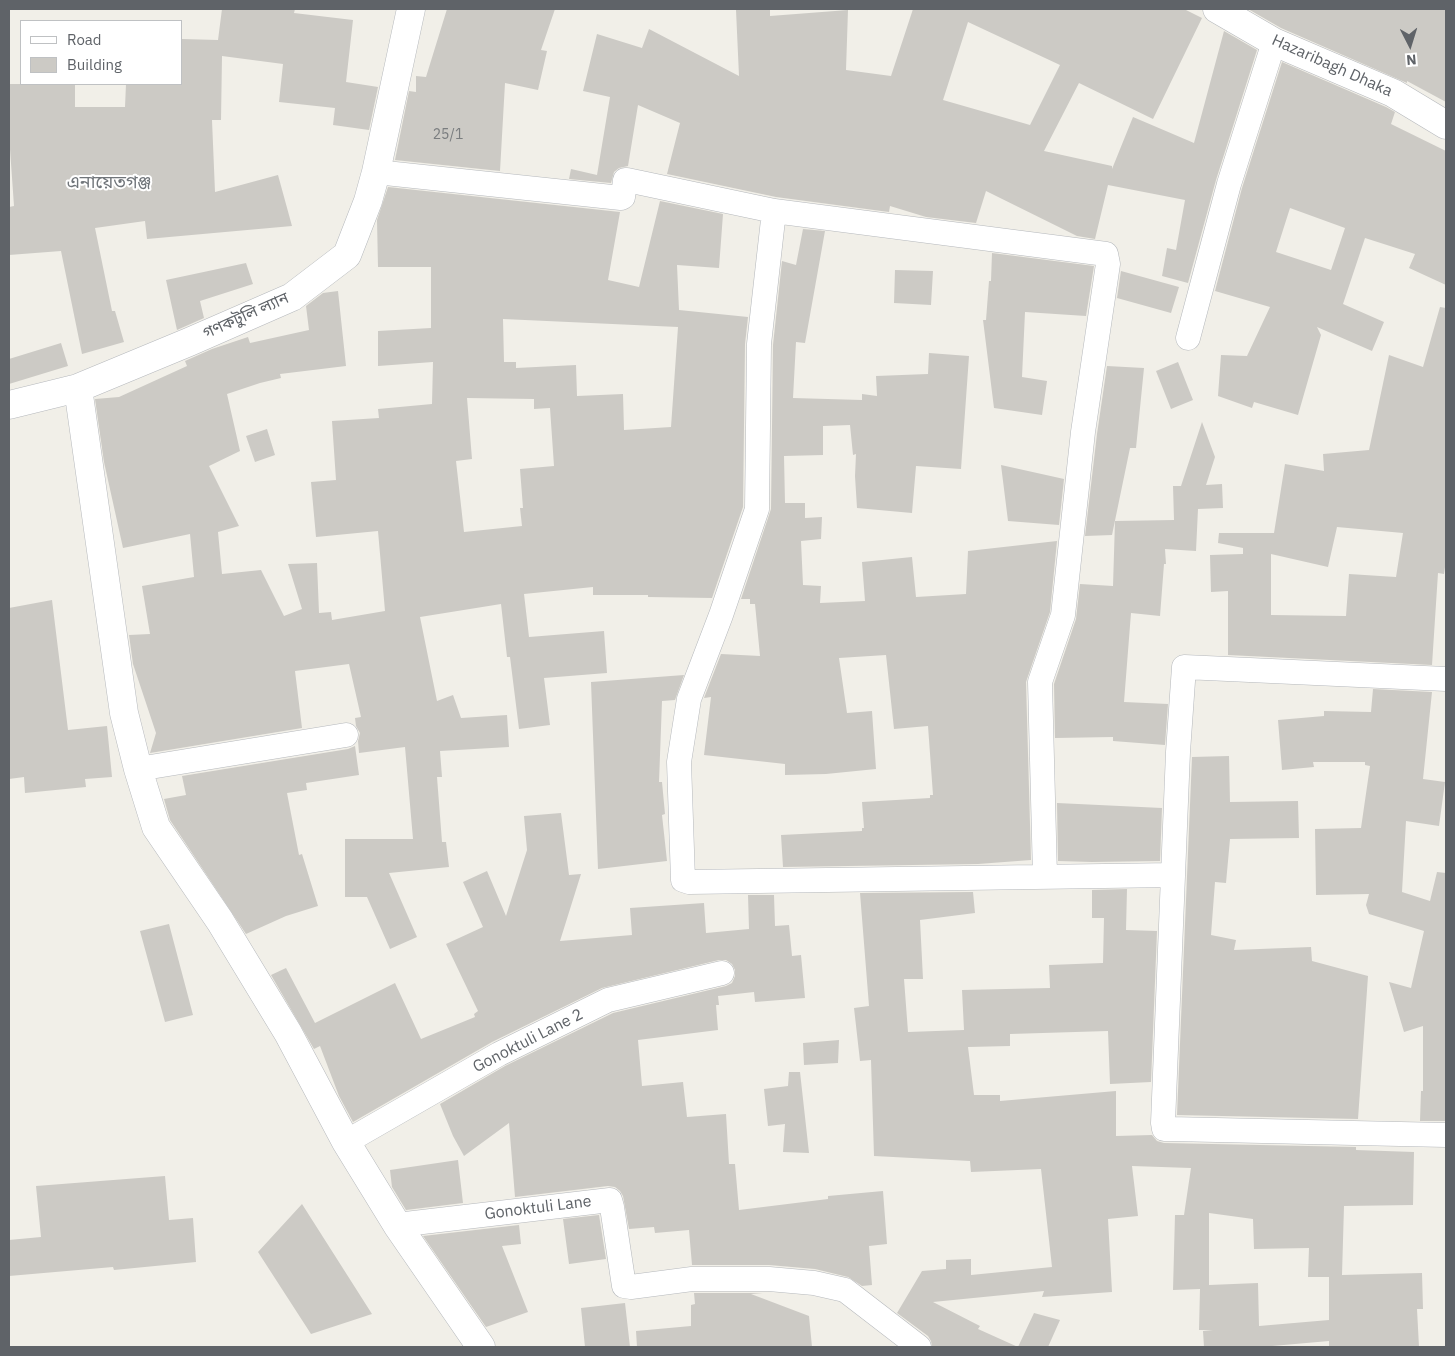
<!DOCTYPE html>
<html>
<head>
<meta charset="utf-8">
<style>
	body { margin:0 }
	#map { position:relative; width:1455px; height:1356px; overflow:hidden; background:#f1efe8; font-family:"IBM Plex Sans",sans-serif }
	canvas { display:block }
	.frame { position:absolute; inset:0; border:10px solid #5f6368; pointer-events:none }
	.legend { position:absolute; left:20px; top:20px; width:162px; height:65px; box-sizing:border-box; background:#fff; border:1px solid #bfc1c3; margin:0; padding:6px 9px; list-style:none; font-size:15px; color:#5f6368 }
	.legend li { display:flex; align-items:center; gap:10px; height:25px }
	.legend b { width:25px; border:1px solid #bfc1c3 }
	.north { position:absolute; left:1385px; top:20px; width:50px; height:50px; -webkit-text-stroke:4px #fff; paint-order:stroke; rotate:175deg; font-size:14px; font-weight:700; line-height:20px; text-align:center; color:#5f6368 }
	.north::after { content:''; display:block; margin:auto; width:18px; height:22px; background:#5f6368; clip-path:polygon(50% 0,100% 100%,50% 72%,0 100%) }
</style>
</head>
<body>
<div id="map">
<canvas width="1455" height="1356"></canvas>
<div class="frame"></div>
<ul class="legend">
<li><b style="height:6px;background:#fff"></b>Road</li>
<li><b style="height:14px;background:#cccac5"></b>Building</li>
</ul>
<div class="north">N</div>
</div>
<script>
const g = document.querySelector('canvas').getContext('2d');
g.lineJoin = 'round';
function paint(path, color) { g.fillStyle = color; g.fill(path, 'evenodd'); }
const shape = rows => new Path2D(rows.map(r => 'M' + r).join(''));
function trace(path, color, width, dash) { g.strokeStyle = color; g.lineWidth = width; g.lineCap = dash ? 'butt' : 'round'; g.setLineDash(dash || []); g.stroke(path); }
function drawText(font, color, halo, rows, align = 'center') {
  g.font = font + ' "IBM Plex Sans","Noto Sans Bengali",sans-serif'; g.lineWidth = 4; g.setLineDash([]); g.textBaseline = 'middle'; g.strokeStyle = halo; g.fillStyle = color; for (const [text, x, y, turn = 0] of rows) {
    g.save(); g.translate(x, y); g.rotate((+turn || 0) * Math.PI / 180); g.textAlign = isNaN(turn) ? turn : align; if (halo) g.strokeText(text, 0, 0); g.fillText(text, 0, 0); g.restore();
  }
}
paint(shape([
	[222,9,295,9,294,13,353,20,346,82,378,87,369,130,333,125,335,108,279,102,283,64,222,56,221,120,212,120,215,192,278,175,292,226,147,239,145,221,95,228,112,311,115,311,124,342,82,354,61,251,9,255,9,207,14,206,9,135,9,84,75,84,75,107,125,107,126,84,181,84,182,39,218,40],
	[447,9,555,9,541,50,547,51,538,90,505,83,500,171,395,160,409,91,416,92,416,76,426,77],
	[770,9,770,16,848,10,846,70,891,76,913,9,1184,9,1202,18,1153,119,1079,83,1044,151,1112,166,1112,169,1133,117,1194,143,1224,31,1257,50,1216,180,1188,283,1162,276,1167,248,1176,250,1185,200,1108,185,1095,239,1077,236,986,191,976,223,926,217,890,206,889,212,776,197,667,174,680,123,638,105,628,166,619,168,614,172,611,183,569,179,571,169,597,175,610,97,583,91,597,34,642,48,649,29,739,76,736,10],
	[968,22,1060,65,1030,125,943,100],
	[1248,9,1446,9,1446,102,1407,81,1407,83,1281,28],
	[1282,62,1386,107,1395,112,1391,124,1446,151,1446,285,1409,268,1415,254,1365,238,1343,304,1384,322,1372,351,1317,327,1321,335,1298,415,1254,402,1252,408,1218,396,1221,355,1247,356,1270,307,1215,291,1242,188],
	[1290,208,1345,228,1331,270,1276,252],
	[388,187,620,212,608,280,639,287,660,201,723,214,719,268,677,265,679,310,748,317,745,344,743,507,712,598,648,597,648,595,593,595,593,587,524,594,529,637,604,631,607,673,544,678,550,725,519,729,510,657,507,657,501,604,420,617,437,701,453,695,461,718,507,715,509,747,440,751,442,777,437,777,442,842,446,842,449,867,389,873,417,937,390,949,367,897,345,897,345,839,413,839,405,747,359,753,358,741,360,733,356,726,355,718,361,717,349,664,295,671,302,728,150,753,156,733,133,664,129,635,150,634,142,586,194,577,190,534,123,548,104,462,95,399,119,397,187,366,185,361,212,349,248,337,250,343,309,330,306,306,323,293,338,291,346,366,280,374,281,378,260,383,227,394,240,451,209,466,239,526,218,532,222,574,261,570,284,616,302,609,288,564,317,563,319,613,331,612,332,620,385,611,378,531,316,537,311,482,336,480,332,421,379,418,378,409,432,404,433,362,378,366,378,331,431,328,431,267,378,267,377,220],
	[503,319,678,327,671,427,624,430,623,394,577,396,576,365,516,368,516,362,504,362],
	[467,398,534,399,534,409,550,408,554,466,520,469,523,508,520,508,522,526,464,532,456,461,472,459],
	[803,229,825,231,805,343,796,342,793,398,862,400,862,394,877,396,876,376,928,374,929,353,969,356,961,469,916,466,912,513,857,508,855,476,856,454,853,455,850,425,823,426,823,455,784,456,785,503,805,503,805,518,822,517,821,539,801,541,803,585,821,586,820,603,865,601,862,562,912,557,916,597,966,594,968,551,1057,541,1050,612,1026,682,1031,860,978,864,783,867,781,835,862,831,862,828,864,828,862,802,930,798,930,795,933,795,928,726,894,729,886,655,839,658,847,713,872,711,876,769,826,774,785,775,785,764,704,755,711,697,704,698,721,654,760,656,755,604,750,604,750,599,741,599,771,509,773,345,782,261,796,265],
	[992,253,1094,266,1086,316,1025,312,1022,377,1047,381,1042,415,994,408,983,320,986,320,989,281,991,281],
	[246,263,253,284,200,301,204,318,177,330,166,280],
	[895,270,933,271,931,305,894,303],
	[1121,271,1179,287,1171,313,1117,298],
	[1440,307,1446,308,1446,560,1444,574,1438,573,1432,665,1228,655,1228,591,1211,592,1210,555,1243,554,1243,548,1218,543,1219,533,1274,533,1285,464,1324,471,1323,454,1369,450,1389,355,1423,367],
	[1337,527,1403,533,1396,577,1349,574,1346,616,1271,615,1271,554,1328,567],
	[61,343,68,366,9,384,9,359],
	[1178,362,1193,400,1171,409,1156,371],
	[1107,366,1144,368,1136,448,1130,448,1112,535,1085,536,1097,434],
	[1202,422,1215,457,1206,485,1222,484,1223,508,1198,509,1196,551,1165,549,1166,564,1164,564,1160,616,1131,613,1124,702,1168,704,1165,745,1113,741,1113,737,1055,738,1054,684,1076,619,1080,584,1113,586,1115,521,1174,520,1173,486,1181,486],
	[267,429,275,455,255,462,246,436],
	[1001,465,1064,479,1059,525,1008,521],
	[52,600,68,730,107,726,112,777,85,779,86,787,25,793,24,777,9,779,9,608],
	[684,675,675,700,662,701,659,782,662,782,665,814,662,815,667,861,598,869,591,682],
	[1373,689,1432,692,1423,779,1445,782,1439,826,1406,821,1402,892,1430,901,1437,872,1446,873,1446,1121,1420,1121,1421,1091,1423,1091,1423,1026,1404,1032,1389,982,1411,988,1424,931,1369,914,1366,905,1369,894,1316,895,1315,829,1361,828,1370,766,1365,765,1365,762,1313,762,1314,767,1282,770,1278,720,1324,716,1324,711,1371,712],
	[355,746,359,775,306,783,307,790,287,793,299,855,302,854,318,906,286,916,246,934,170,820,164,799,186,795,182,776,348,749],
	[1229,756,1230,802,1298,801,1299,838,1230,839,1226,883,1215,882,1211,935,1236,940,1234,950,1311,947,1312,961,1368,976,1358,1119,1177,1115,1192,757],
	[1057,803,1162,808,1160,861,1092,862,1058,861],
	[561,813,569,875,581,874,560,941,632,935,630,908,704,903,706,933,749,929,748,895,774,895,775,926,789,925,792,956,801,955,805,998,755,1002,754,992,718,996,719,1005,716,1005,718,1030,638,1040,642,1086,683,1082,687,1117,726,1114,729,1164,735,1164,739,1210,828,1199,828,1196,883,1191,887,1244,869,1246,872,1285,862,1286,848,1277,815,1269,769,1265,692,1265,689,1230,655,1233,654,1227,629,1229,623,1196,620,1191,615,1187,608,1186,515,1197,509,1123,464,1156,453,1136,440,1104,505,1066,613,1013,726,986,732,983,735,976,735,970,732,964,726,960,719,960,602,988,492,1042,353,1122,339,1096,320,1046,314,1049,271,975,286,968,315,1023,395,983,421,1039,475,1017,474,1014,478,1011,446,944,483,927,463,882,487,871,506,916,527,850,524,816],
	[1127,889,1126,930,1157,931,1151,1082,1110,1084,1108,1031,1010,1034,1010,1046,968,1047,974,1095,1000,1095,1000,1101,1116,1091,1116,1136,1152,1135,1157,1141,1164,1143,1356,1147,1356,1150,1414,1152,1413,1205,1344,1206,1342,1275,1422,1273,1423,1309,1417,1309,1419,1347,1329,1347,1329,1341,1261,1347,1204,1347,1203,1331,1213,1330,1199,1330,1200,1289,1173,1290,1175,1215,1184,1215,1191,1168,1132,1166,1138,1216,1108,1219,1112,1292,1042,1297,1044,1291,933,1302,980,1326,978,1329,1018,1347,1034,1313,1060,1320,1048,1347,932,1347,931,1341,928,1336,897,1313,922,1271,946,1269,946,1260,971,1259,971,1275,1052,1267,1041,1169,971,1172,970,1161,874,1156,871,1060,860,1061,854,1008,869,1006,860,893,973,892,975,913,920,920,923,979,904,979,908,1032,964,1030,962,990,1050,988,1049,965,1103,963,1104,918,1092,918,1092,890],
	[1209,1213,1253,1219,1254,1249,1309,1248,1308,1277,1329,1277,1329,1320,1259,1326,1258,1283,1209,1285],
	[169,924,193,1015,165,1022,140,931],
	[839,1040,838,1063,804,1065,803,1043],
	[789,1072,800,1072,809,1153,783,1152,785,1124,768,1126,764,1089,788,1086],
	[458,1160,463,1203,406,1210,392,1187,390,1170],
	[165,1176,169,1220,193,1218,196,1262,114,1270,113,1267,9,1276,9,1240,41,1237,36,1186],
	[302,1204,372,1314,311,1334,258,1252],
	[599,1215,606,1259,569,1264,563,1219],
	[519,1225,521,1244,502,1246,528,1312,486,1327,423,1236],
	[694,1293,763,1293,751,1294,809,1316,812,1347,637,1347,636,1331,691,1326,691,1305,695,1304],
	[625,1303,630,1347,585,1347,581,1308]
]), '#cccac5');
const minor = shape([
	[376,172,621,198,623,197,625,180,627,180,774,211,1106,254,1108,264,1083,432,1063,615,1040,682,1045,876],
	[774,211,759,344,757,509,721,615,689,699,679,762,683,880,689,882,1173,875],
	[1188,338,1229,184,1274,42],
	[1446,679,1184,667,1178,752,1163,1123,1164,1129,1170,1129,1446,1135],
	[138,769,346,735],
	[346,1142,499,1054,608,1000,722,973],
	[397,1225,610,1200,612,1207,624,1286,631,1287,692,1279,769,1279,814,1283,845,1290,919,1347]
]);
const tertiary = shape([
	[1217,9,1274,42,1393,93,1446,125],
	[78,388,124,713,138,769,156,827,220,921,288,1033,346,1142,397,1225,481,1347],
	[9,405,78,388,189,342,292,297,347,255,368,201,376,172,411,9]
]);
trace(minor, '#b5b8bc', 25);
trace(tertiary, '#b5b8bc', 29);
trace(minor, '#fff', 24);
trace(tertiary, '#fff', 28);
drawText('14px', '#7a7d7f', null, [
	["25/1",448,135]
]);
drawText('16px', '#5f6368', '#fff', [
	["Hazaribagh Dhaka",1332,66,24],
	["গণকটুলি ল্যান",246,316,-24],
	["Gonoktuli Lane 2",528,1041,-27],
	["Gonoktuli Lane",538,1208,-7]
]);
drawText('18px', '#70757a', '#fff', [
	["এনায়েতগঞ্জ",109,183]
]);
</script>
</body>
</html>
